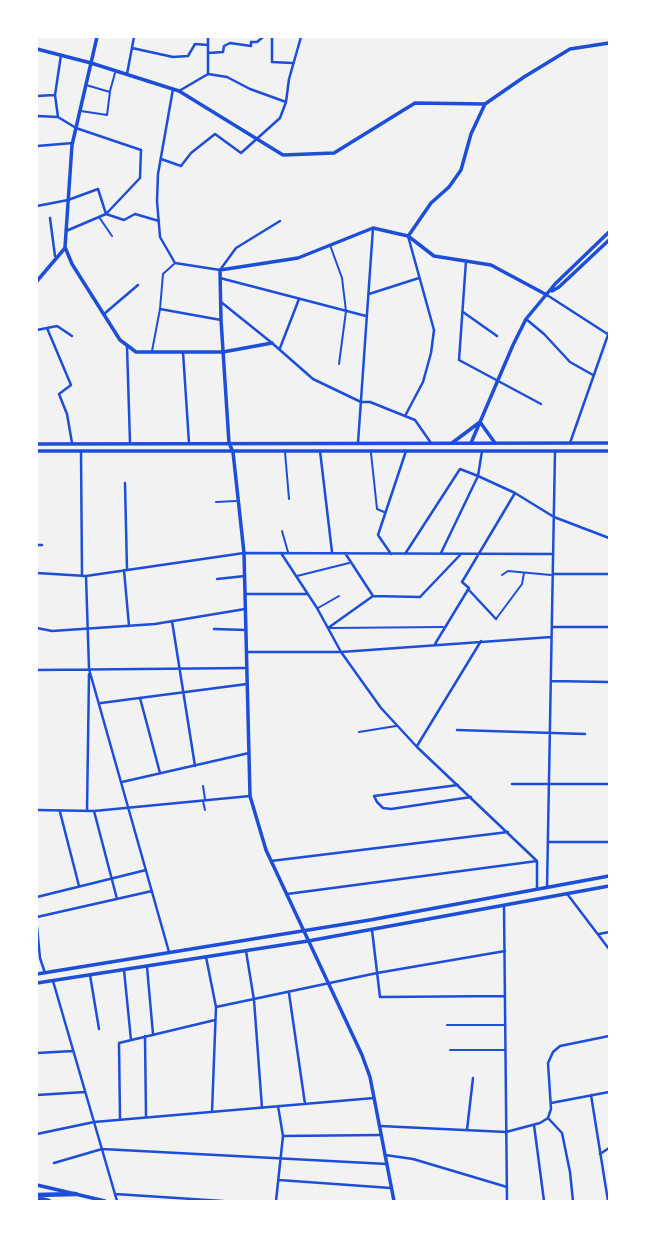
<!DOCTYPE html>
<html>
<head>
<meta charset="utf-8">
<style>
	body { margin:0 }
	#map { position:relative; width:646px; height:1238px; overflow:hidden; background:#f2f2f2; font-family:"DejaVu Sans",sans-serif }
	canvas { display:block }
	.frame { position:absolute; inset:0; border:38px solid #fff; pointer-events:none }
</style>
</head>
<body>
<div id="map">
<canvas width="646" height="1238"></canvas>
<div class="frame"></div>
</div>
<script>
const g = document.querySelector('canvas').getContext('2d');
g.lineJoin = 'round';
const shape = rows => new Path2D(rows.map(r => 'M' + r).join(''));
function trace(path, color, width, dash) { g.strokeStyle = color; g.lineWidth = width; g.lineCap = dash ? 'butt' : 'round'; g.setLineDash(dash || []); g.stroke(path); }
trace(shape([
	[110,91,115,73],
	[81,111,107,115,110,92,86,85],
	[99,217,112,236],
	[330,245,342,278,346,311,339,364],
	[152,351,160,309,163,274,174,264],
	[285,452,289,499],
	[371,453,377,509,384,512],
	[216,502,236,501],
	[282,531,288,552],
	[502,575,508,571,551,575],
	[297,576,349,563],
	[318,608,339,596],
	[496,619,522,584,524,573],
	[330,628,443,627],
	[359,732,396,726],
	[203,786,205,799],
	[203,801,205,810],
	[447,1025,505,1025],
	[450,1050,505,1050]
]), '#1d4ed8', 2);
trace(shape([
	[272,37,272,62,292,63],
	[132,48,173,57,188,56,195,44,208,45],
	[208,53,223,52,224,46,230,43,251,46,251,42,257,42,263,37],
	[61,55,55,95,58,117,76,128,141,150,140,178,106,214,66,231],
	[127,74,134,37],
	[208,74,227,77,250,89,286,102],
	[173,89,158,174,157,201,160,237,175,263,220,270,236,248,280,221],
	[179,91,208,74,208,37],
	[37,96,54,95],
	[37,116,58,117],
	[37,146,73,143],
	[161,159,181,166,191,153,215,134,241,153,280,118,286,102,289,79,301,37],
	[37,206,68,200,98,189,106,214,124,220,135,214,159,221],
	[50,218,55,256],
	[466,261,459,360,541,404],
	[220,278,366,316],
	[369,294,419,278],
	[547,295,609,335],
	[221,302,272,343,313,379,361,402,370,402,415,420,431,443],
	[160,309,221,320],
	[463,312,497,336],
	[104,314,138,285],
	[526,319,544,334,570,362,593,375],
	[47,328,71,385,59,394,67,414,72,443],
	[37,330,57,326,72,336],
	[127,346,130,443],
	[280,348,299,299],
	[183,352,189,443],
	[405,416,423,382,431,353,434,330,408,236],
	[358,443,373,228],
	[570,443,609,332],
	[81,451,82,576],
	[320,451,332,552],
	[482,451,478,476,515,493,554,517,609,538],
	[125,483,127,570],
	[37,545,42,545],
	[281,553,317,608,341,652,381,708,417,747,537,861,537,888],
	[345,553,373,596,420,597,461,554],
	[391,554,378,535,406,451],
	[405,554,460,469,478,476,441,553],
	[124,570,129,626],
	[37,573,86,576,244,553,553,554],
	[553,574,609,574],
	[86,576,89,668],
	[217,579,245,576],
	[468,589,496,619],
	[245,594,307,594],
	[172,621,195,766],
	[552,627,609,627],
	[37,628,52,631,155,624,245,609],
	[328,628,373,596],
	[214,629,246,630],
	[435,644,469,588,462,582,515,493],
	[247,652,341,652,551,637],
	[89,669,169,952],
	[37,670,247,668],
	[551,681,609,682],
	[140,698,160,773],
	[101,703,247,684],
	[457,730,585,734],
	[417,746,481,641],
	[122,782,249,753],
	[512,784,609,784],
	[458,785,374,796,377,802,383,808,391,809,471,797],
	[37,810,94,811,250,796],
	[87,811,89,674],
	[94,811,117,899],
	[60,812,79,886],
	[548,842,609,842],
	[271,861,508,832],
	[547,888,555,451],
	[287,894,537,861],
	[568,895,609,949],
	[37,897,146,870],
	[504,906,507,1201],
	[37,917,152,891],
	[37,927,40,958,45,973],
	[372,930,380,997,505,996],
	[599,934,609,932],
	[246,951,254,1000,262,1108],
	[206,957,216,1007,212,1112],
	[147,967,153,1034],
	[124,970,131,1040],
	[90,975,99,1029],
	[53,981,117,1201],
	[289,993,305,1104],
	[216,1007,377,973,505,951],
	[145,1036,146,1117],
	[37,1053,73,1051],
	[37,1095,85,1092],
	[591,1095,608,1201],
	[551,1103,609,1092],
	[548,1118,562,1133,570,1172,573,1201],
	[120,1119,119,1043,215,1020],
	[534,1125,544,1201],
	[380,1126,506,1132,540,1123,548,1118,551,1109,548,1063,553,1052,560,1046,609,1036],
	[467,1130,473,1078],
	[37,1134,94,1122,374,1098],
	[283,1136,381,1135],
	[600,1154,609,1148],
	[385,1155,413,1159,507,1187],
	[54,1163,102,1149,387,1164],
	[279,1180,391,1188],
	[115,1194,223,1201],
	[276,1201,283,1136,278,1106]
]), '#1d4ed8', 2.5);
trace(shape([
	[97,37,72,145,65,247,72,264,120,340,136,352,223,352,272,343],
	[37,49,91,63,179,91,283,155,334,153,415,103,485,104],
	[409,235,431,203,449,187,461,170,471,134,485,104,524,77,570,49,609,43],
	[37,281,65,248],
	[552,291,559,287,609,240],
	[229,443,221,320,220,270,298,258,373,228,408,236,434,256,491,265,547,295],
	[452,443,480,422,495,443],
	[471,443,513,345,526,319,555,284,609,232],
	[37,974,370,920,609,876],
	[37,983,308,941,609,886]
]), '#1d4ed8', 3.5);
trace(shape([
	[229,443,233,452,244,553,250,796,266,850,362,1055,370,1077,394,1201],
	[37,444,609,443],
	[37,451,609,451],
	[37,1185,105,1201]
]), '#1d4ed8', 3.5);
trace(shape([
	[37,1195,76,1194],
	[37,1198,49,1201]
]), '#1d4ed8', 4.5);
</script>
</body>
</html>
